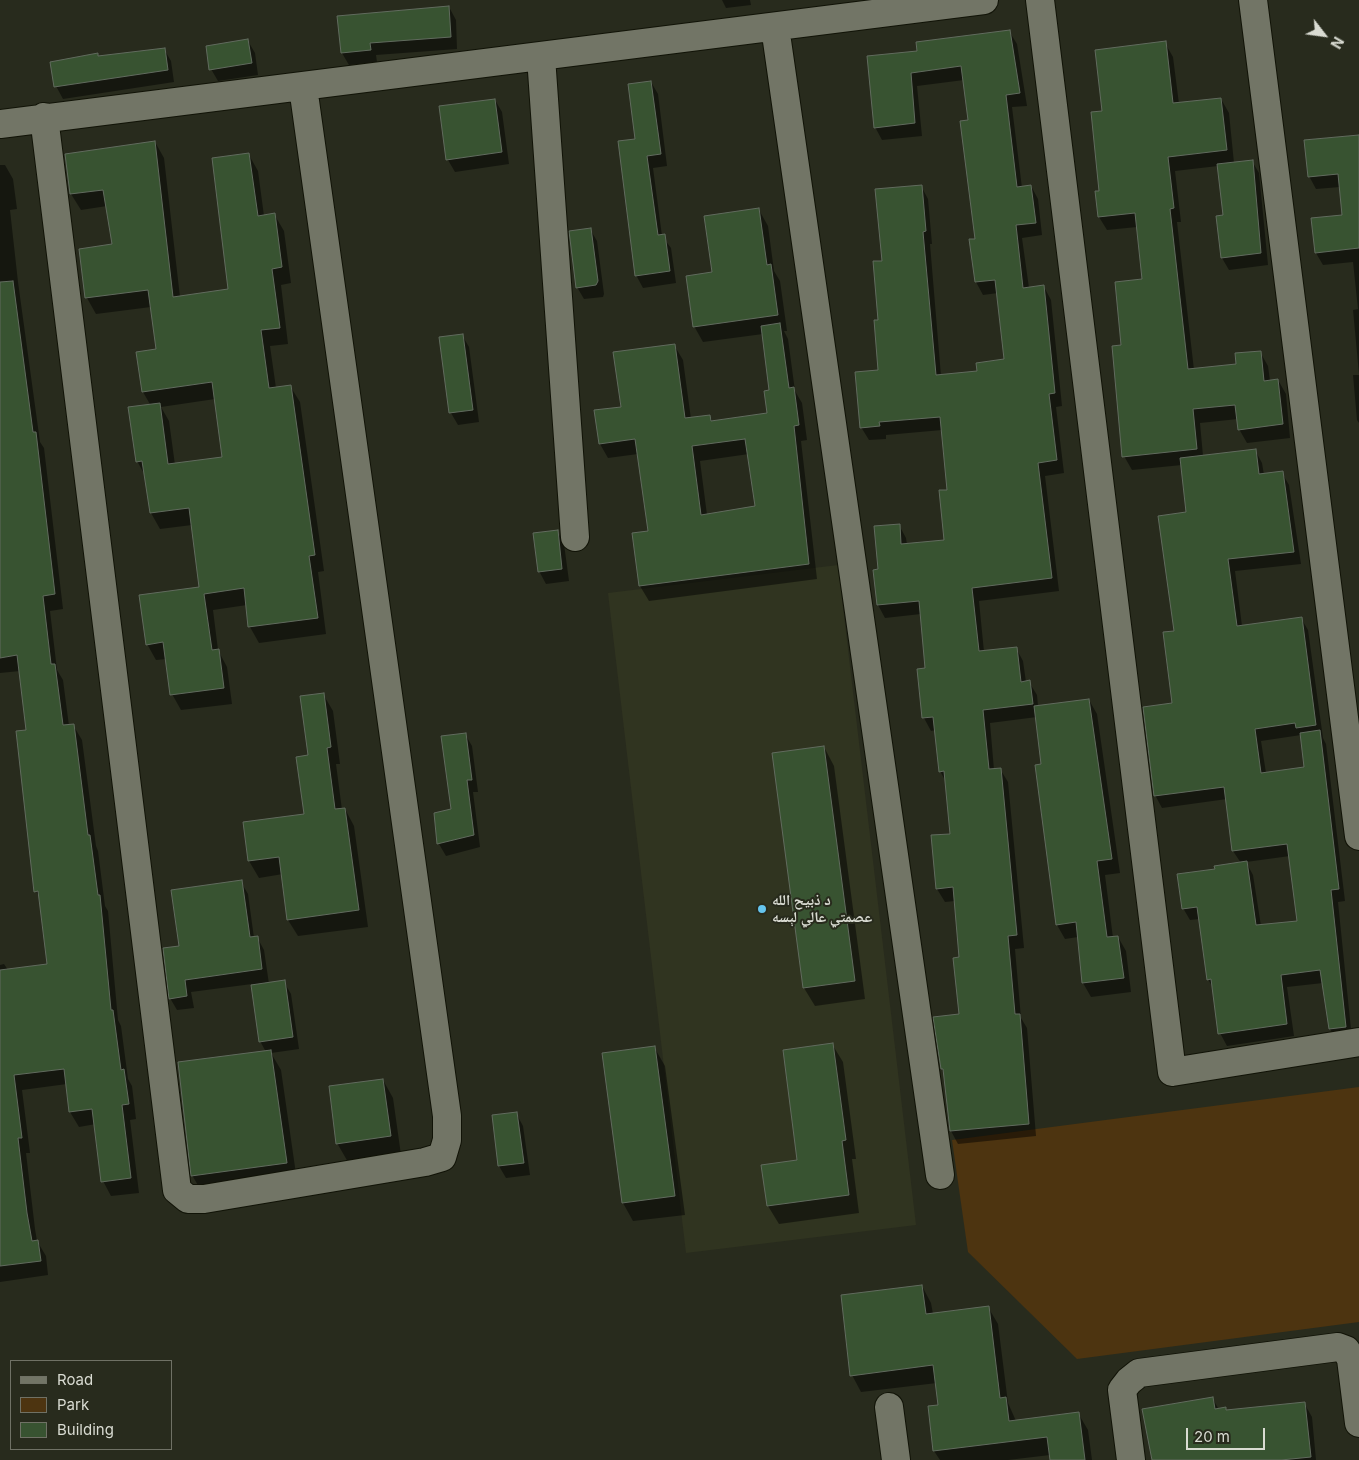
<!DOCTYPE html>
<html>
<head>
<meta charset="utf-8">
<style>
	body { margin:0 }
	#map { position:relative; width:1359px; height:1460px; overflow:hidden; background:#282b1d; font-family:Inter,sans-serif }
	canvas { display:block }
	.legend { position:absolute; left:10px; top:1360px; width:162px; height:90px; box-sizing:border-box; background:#282b1d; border:1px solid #6f7165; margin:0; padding:6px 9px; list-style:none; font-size:15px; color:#d9dbd2 }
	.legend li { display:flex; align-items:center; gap:10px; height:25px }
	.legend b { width:25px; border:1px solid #6f7165 }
	.north { position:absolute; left:1299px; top:10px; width:50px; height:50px; -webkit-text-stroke:4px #282b1d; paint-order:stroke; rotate:120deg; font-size:14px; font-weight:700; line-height:20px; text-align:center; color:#d9dbd2 }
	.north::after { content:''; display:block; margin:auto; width:18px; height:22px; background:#d9dbd2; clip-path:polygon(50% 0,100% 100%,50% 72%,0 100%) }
	.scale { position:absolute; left:1186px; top:1428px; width:79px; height:22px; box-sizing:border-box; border:2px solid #d9dbd2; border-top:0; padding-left:6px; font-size:15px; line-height:18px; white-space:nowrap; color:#d9dbd2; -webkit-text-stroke:4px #282b1d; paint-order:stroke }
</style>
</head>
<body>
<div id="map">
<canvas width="1359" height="1460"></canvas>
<ul class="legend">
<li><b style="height:6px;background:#727566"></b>Road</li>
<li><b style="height:14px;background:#4d3410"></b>Park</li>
<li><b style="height:14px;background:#385331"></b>Building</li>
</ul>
<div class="north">N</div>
<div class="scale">20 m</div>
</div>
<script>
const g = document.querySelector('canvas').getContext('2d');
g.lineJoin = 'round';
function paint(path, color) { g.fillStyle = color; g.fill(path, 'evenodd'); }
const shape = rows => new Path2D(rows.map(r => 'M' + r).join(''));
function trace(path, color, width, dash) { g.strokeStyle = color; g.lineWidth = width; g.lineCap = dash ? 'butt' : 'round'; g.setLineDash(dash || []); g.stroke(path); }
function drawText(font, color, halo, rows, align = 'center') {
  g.font = font + ' Inter,"Noto Naskh Arabic",sans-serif'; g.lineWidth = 4; g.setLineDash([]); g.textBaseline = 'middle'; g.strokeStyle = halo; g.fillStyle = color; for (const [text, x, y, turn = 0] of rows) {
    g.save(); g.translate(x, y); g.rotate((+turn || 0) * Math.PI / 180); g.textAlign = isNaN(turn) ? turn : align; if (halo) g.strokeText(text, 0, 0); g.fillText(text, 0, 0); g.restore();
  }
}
paint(shape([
	[838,565,916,1225,686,1253,608,593]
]), '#303420');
paint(shape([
	[1359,1087,1359,1322,1077,1359,968,1252,952,1140]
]), '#4d3410');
paint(shape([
	[722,0,750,0,751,5,726,8],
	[449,7,456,20,457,49,376,55,377,62,349,65,342,53],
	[1009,31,1017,44,1027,106,1012,107,1022,188,1031,186,1038,199,1042,235,1022,238,1029,288,1044,287,1051,300,1062,406,1056,407,1064,473,1045,476,1059,591,979,601,984,652,1016,648,1023,661,1026,682,1029,682,1037,695,1038,706,1089,700,1097,714,1120,873,1105,875,1113,938,1118,937,1126,951,1131,992,1091,997,1083,983,1078,937,1065,939,1057,925,1037,717,990,723,994,770,1000,769,1008,782,1024,948,1015,949,1021,1018,1027,1028,1036,1136,958,1144,951,1131,945,1075,942,1069,960,1015,961,958,955,901,945,902,937,889,951,835,946,782,940,771,936,730,931,731,924,718,927,669,921,614,885,618,878,605,879,570,899,525,906,538,907,545,946,541,948,491,942,430,886,435,886,439,869,440,861,427,879,371,883,262,921,186,928,199,932,244,930,244,941,376,978,372,1006,360,998,293,983,295,976,282,971,240,976,240,969,122,964,80,917,86,922,136,882,140,875,127,919,52],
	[248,41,255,53,258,75,218,81,211,69],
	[1165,43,1173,57,1179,104,1221,99,1229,113,1234,163,1252,161,1259,173,1268,265,1229,270,1222,258,1224,216,1218,166,1175,171,1181,222,1177,222,1194,370,1238,365,1260,352,1268,366,1270,381,1278,380,1286,394,1290,438,1247,443,1239,429,1238,419,1200,423,1203,456,1255,450,1262,463,1264,475,1282,473,1289,485,1301,564,1235,571,1242,626,1301,618,1308,630,1323,738,1326,744,1345,901,1338,902,1352,1039,1337,1041,1330,1029,1323,983,1287,987,1294,1036,1227,1046,1220,1033,1214,990,1208,979,1200,919,1190,920,1183,908,1216,870,1241,863,1233,851,1227,799,1162,808,1155,795,1173,704,1176,632,1187,513,1182,465,1132,470,1124,456,1123,346,1143,280,1137,227,1107,230,1099,217,1103,112],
	[1301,735,1306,768,1266,773,1261,741],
	[1290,856,1298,922,1261,926,1253,875,1246,862],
	[164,49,171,61,174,82,63,99,56,86],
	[651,82,658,94,667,166,653,168,662,236,671,248,676,283,643,288,636,275,636,140],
	[495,100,502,112,509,164,455,172,448,160],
	[1359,136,1359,374,1353,310,1358,309,1353,262,1323,265,1316,253,1313,219,1343,216,1340,187,1316,189,1309,176],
	[155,142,164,158,180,297,229,290,249,155,258,171,264,216,274,214,284,231,291,283,281,285,288,344,270,346,276,388,290,386,300,402,324,571,318,572,326,634,259,643,250,627,247,605,213,610,218,650,227,667,232,704,181,710,172,694,167,659,156,660,147,644,200,588,192,525,160,529,151,513,146,477,137,461,151,406,143,392,157,350,151,307,96,314,87,298,80,250,113,245,107,206,81,210,71,194],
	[215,399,223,458,175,465,169,421,161,407],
	[0,165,5,165,13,179,17,209,10,210,18,282,40,442,44,448,63,609,50,611,57,670,63,680,69,726,73,725,82,740,96,846,98,851,105,906,108,911,118,1020,121,1026,128,1079,132,1086,136,1119,130,1120,139,1193,111,1196,103,1181,96,1124,79,1127,70,1112,67,1084,22,1090,30,1153,26,1153,35,1229,37,1241,46,1256,48,1275,0,1282,0,965,4,964,8,970,48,965,40,899,36,891,28,731,20,671,0,673],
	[759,210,768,226,774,271,780,281,787,331,784,331,788,339,795,391,802,403,807,440,801,441,817,579,649,601,640,586,649,532,638,454,608,458,600,444,622,408,674,345,683,360,691,419,710,416,713,422,769,414,771,391,763,334,703,342,694,326,713,273],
	[749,454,756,507,707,515,700,461],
	[590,229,597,241,604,294,603,297,584,299,577,287],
	[462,335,469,347,479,422,458,425,451,413],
	[1353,375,1359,375,1359,423,1357,420],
	[557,531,564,544,569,581,546,584,539,571],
	[323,694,333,711,340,764,336,764,342,810,345,809,354,826,368,927,298,936,288,920,283,874,259,878,249,861,245,823,306,815,310,756],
	[465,734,472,746,478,792,473,792,480,847,446,856,439,844,435,814,452,810],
	[824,747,834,766,865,999,815,1006,804,988],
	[241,882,248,894,254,938,257,937,264,950,269,984,284,982,291,994,299,1049,271,1053,281,1070,297,1181,203,1194,192,1175,266,1052,260,1041,252,984,191,992,194,1008,177,1010,170,998,180,947],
	[832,1044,843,1062,856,1159,852,1159,859,1213,779,1224,768,1206,798,1161],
	[654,1047,665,1066,685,1215,633,1221,623,1203],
	[383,1080,393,1098,401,1155,348,1162,337,1143],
	[516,1113,523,1126,530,1175,506,1178,499,1166],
	[922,1286,931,1303,933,1314,988,1307,998,1324,1008,1403,1016,1421,1078,1413,1088,1430,1092,1460,1051,1460,1050,1455,1008,1460,940,1460,934,1451,929,1407,939,1406,937,1383,861,1392,852,1375],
	[1213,1399,1219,1410,1225,1408,1227,1411,1304,1403,1312,1417,1316,1460,1154,1460]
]), '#0007');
const building = shape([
	[449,6,451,37,370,43,371,50,341,53,337,16,449,6],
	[1010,30,1020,93,1006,95,1017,187,1031,185,1036,223,1016,225,1023,288,1044,285,1055,393,1049,394,1057,460,1038,463,1052,578,972,588,979,651,1017,647,1021,682,1030,680,1033,704,983,710,989,769,1001,768,1017,935,1008,936,1015,1014,1020,1014,1029,1124,950,1131,943,1069,941,1069,933,1017,959,1014,953,958,959,957,953,887,936,889,931,835,950,834,944,771,939,772,933,717,922,718,917,669,925,668,919,601,877,605,873,570,878,569,874,526,900,524,901,544,944,540,939,490,947,490,940,417,879,422,880,426,860,428,855,372,878,370,874,320,878,320,873,261,882,261,875,189,922,185,926,231,923,232,936,375,977,371,976,363,1004,359,995,280,975,282,969,239,975,239,960,121,968,120,961,66,911,73,915,123,874,128,867,56,917,51,916,42,1010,30],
	[248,39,252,63,209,70,206,46,248,39],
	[1166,41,1173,103,1221,98,1227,150,1168,157,1174,208,1170,209,1188,369,1236,364,1235,353,1261,351,1264,381,1278,379,1283,424,1238,430,1235,405,1193,409,1197,449,1122,457,1112,346,1121,345,1115,282,1142,279,1135,213,1098,217,1095,191,1099,191,1091,112,1102,111,1095,50,1166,41],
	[165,48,168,70,54,87,50,62,98,53,98,56,165,48],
	[651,81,661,154,647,156,658,235,665,234,670,271,635,276,618,141,635,139,628,84,651,81],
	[495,99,502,152,446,160,439,106,495,99],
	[1359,135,1359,248,1315,253,1311,218,1342,215,1338,174,1308,177,1304,140,1359,135],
	[155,141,173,297,228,289,212,158,249,153,258,216,275,213,282,267,272,269,280,328,261,330,269,388,291,385,315,555,309,556,318,618,248,627,244,588,204,594,212,650,219,649,224,688,170,695,163,642,146,645,139,595,199,587,189,508,150,513,142,461,136,462,128,407,160,403,168,464,222,457,212,382,142,392,136,352,156,349,148,290,85,298,79,249,112,244,103,190,70,194,65,154,155,141],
	[1253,160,1261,253,1221,258,1216,216,1223,215,1217,164,1253,160],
	[759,208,767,265,771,264,778,315,693,327,686,276,712,272,704,216,759,208],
	[591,228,598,281,596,285,576,288,569,231,591,228],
	[13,281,33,432,36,432,55,594,43,596,51,664,55,664,63,725,74,724,88,835,90,835,98,895,100,895,111,1010,113,1010,121,1070,124,1069,129,1104,122,1105,131,1178,101,1182,92,1109,69,1112,64,1069,14,1075,22,1138,18,1138,27,1213,32,1241,38,1240,41,1261,0,1266,0,970,47,964,38,891,34,892,16,731,26,730,17,655,0,658,0,282,13,281],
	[780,323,789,388,794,387,799,425,794,426,809,564,639,586,632,533,648,531,635,439,599,444,594,410,621,407,613,352,675,344,685,418,710,415,711,421,767,413,764,391,769,390,761,326,780,323],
	[745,439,755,506,701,515,692,446,745,439],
	[463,334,473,410,449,413,439,337,463,334],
	[1256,449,1259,474,1283,471,1294,552,1228,559,1237,626,1302,617,1316,725,1296,728,1295,723,1255,729,1261,773,1304,767,1300,733,1320,730,1339,889,1331,890,1346,1027,1329,1029,1320,970,1281,975,1287,1024,1218,1034,1211,979,1207,980,1197,907,1182,909,1177,874,1215,869,1214,866,1247,861,1256,925,1297,921,1287,844,1232,851,1224,787,1154,796,1143,707,1172,703,1163,632,1174,631,1158,516,1186,512,1180,458,1256,449],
	[558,530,562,569,538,572,533,533,558,530],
	[324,693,331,747,327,748,335,809,345,808,359,910,287,920,279,857,248,861,243,822,304,814,296,757,308,755,300,696,324,693],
	[1089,699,1112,859,1097,861,1107,937,1118,936,1124,978,1082,983,1076,922,1056,925,1035,765,1041,764,1034,706,1089,699],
	[466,733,472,780,467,780,474,835,437,844,434,813,451,809,441,736,466,733],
	[824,746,855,981,803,988,772,753,824,746],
	[242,880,250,937,258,936,262,969,185,980,187,996,169,999,163,948,179,946,171,890,242,880],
	[285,980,293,1037,259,1042,251,985,285,980],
	[833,1043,846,1140,842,1141,849,1195,767,1206,761,1165,797,1160,783,1050,833,1043],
	[655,1046,675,1196,622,1203,602,1053,655,1046],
	[271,1050,287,1163,191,1176,178,1062,271,1050],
	[383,1079,391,1136,336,1144,329,1086,383,1079],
	[517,1112,524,1163,498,1166,492,1115,517,1112],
	[922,1285,926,1314,989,1306,1000,1398,1006,1397,1009,1421,1079,1412,1085,1460,1050,1460,1047,1437,933,1451,928,1406,938,1405,933,1365,850,1376,841,1295,922,1285],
	[1213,1397,1215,1409,1226,1407,1226,1410,1305,1402,1311,1457,1281,1460,1152,1460,1142,1409,1213,1397]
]);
paint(building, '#385331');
trace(building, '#616b5e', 1);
const minor = shape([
	[1040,0,1172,1072,1359,1042],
	[1253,0,1359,836],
	[775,27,940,1175],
	[541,57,575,537],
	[44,117,177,1190,188,1199,204,1199,425,1162,442,1157,447,1140,447,1116,303,87],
	[0,124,984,0],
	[889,1407,896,1460],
	[1131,1460,1122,1390,1129,1381,1139,1373,1338,1347,1346,1350,1351,1359,1359,1423]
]);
trace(minor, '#111307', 30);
trace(minor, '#727566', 28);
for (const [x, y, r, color] of [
	[762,909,5,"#65c5ee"]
]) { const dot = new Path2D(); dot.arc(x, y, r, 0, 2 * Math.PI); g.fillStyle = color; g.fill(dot); trace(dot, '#282b1d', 2); }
drawText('bold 15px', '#d9dbd2', '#282b1d', [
	["د ذبیح الله",772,900],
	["عصمتي عالي لېسه",772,917]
], 'left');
</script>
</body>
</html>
